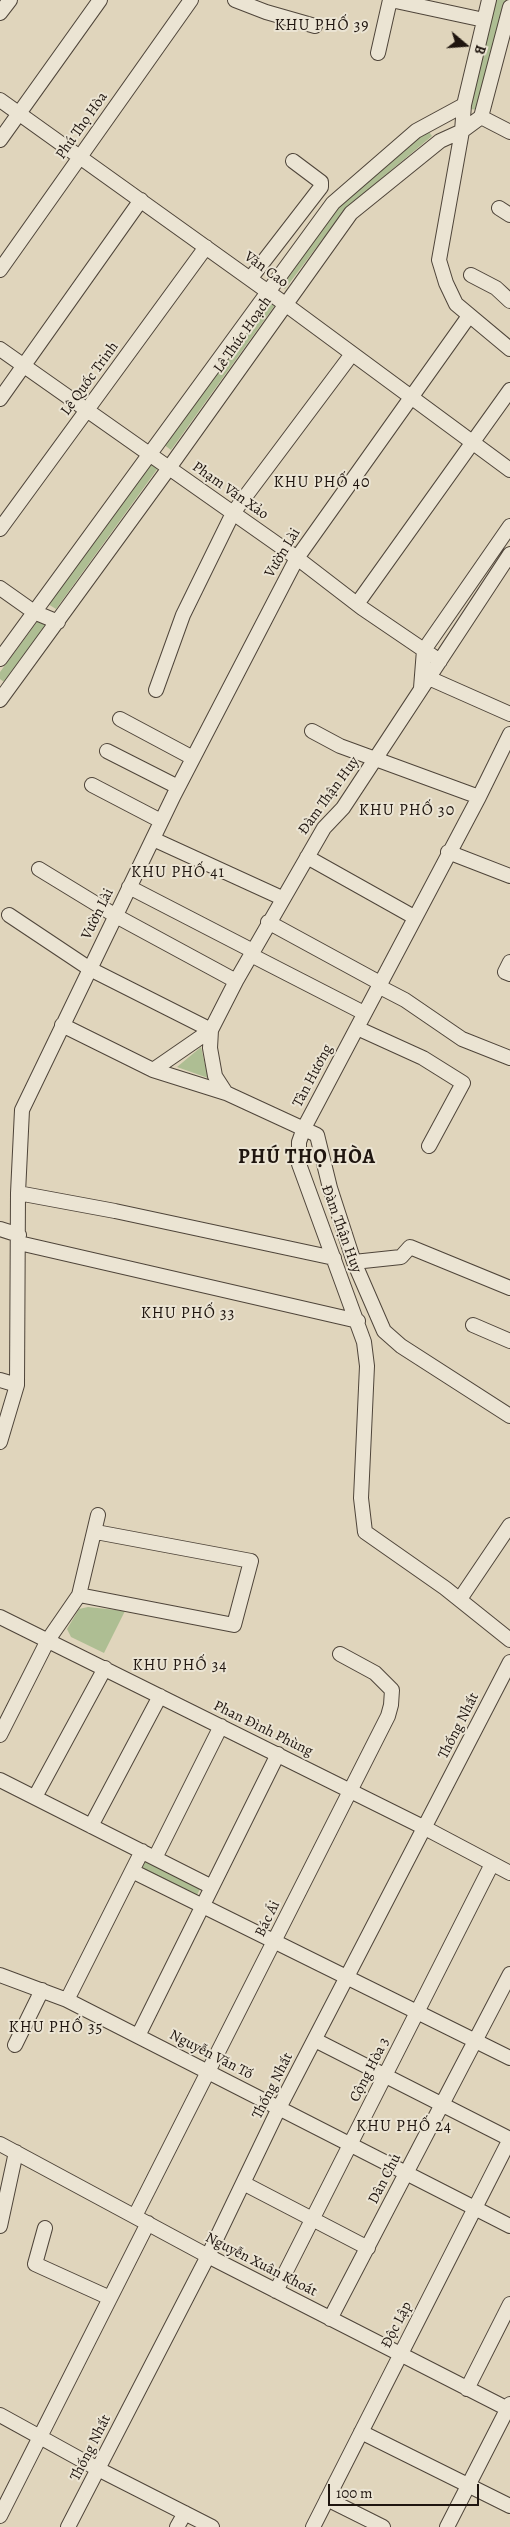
<!DOCTYPE html>
<html>
<head>
<meta charset="utf-8">
<style>
	body { margin:0 }
	#map { position:relative; width:510px; height:2527px; overflow:hidden; background:#e0d5bc; font-family:Alegreya,serif }
	canvas { display:block }
	.north { position:absolute; left:440px; top:20px; width:50px; height:50px; -webkit-text-stroke:4px #ebe4d3; paint-order:stroke; rotate:108deg; font-size:14px; font-weight:700; line-height:20px; text-align:center; color:#1f150f }
	.north::after { content:''; display:block; margin:auto; width:18px; height:22px; background:#1f150f; clip-path:polygon(50% 0,100% 100%,50% 72%,0 100%) }
	.scale { position:absolute; left:328px; top:2484px; width:151px; height:22px; box-sizing:border-box; border:2px solid #1f150f; border-top:0; padding-left:6px; font-size:15px; line-height:18px; white-space:nowrap; color:#1f150f; -webkit-text-stroke:4px #ebe4d3; paint-order:stroke }
</style>
</head>
<body>
<div id="map">
<canvas width="510" height="2527"></canvas>
<div class="north">B</div>
<div class="scale">100 m</div>
</div>
<script>
const g = document.querySelector('canvas').getContext('2d');
g.lineJoin = 'round';
function paint(path, color) { g.fillStyle = color; g.fill(path, 'evenodd'); }
const shape = rows => new Path2D(rows.map(r => 'M' + r).join(''));
function trace(path, color, width, dash) { g.strokeStyle = color; g.lineWidth = width; g.lineCap = dash ? 'butt' : 'round'; g.setLineDash(dash || []); g.stroke(path); }
function drawText(font, color, halo, rows, align = 'center') {
  g.font = font + ' Alegreya,serif'; g.lineWidth = 4; g.setLineDash([]); g.textBaseline = 'middle'; g.strokeStyle = halo; g.fillStyle = color; for (const [text, x, y, turn = 0] of rows) {
    g.save(); g.translate(x, y); g.rotate((+turn || 0) * Math.PI / 180); g.textAlign = isNaN(turn) ? turn : align; if (halo) g.strokeText(text, 0, 0); g.fillText(text, 0, 0); g.restore();
  }
}
paint(shape([
	[495,0,506,0,480,110,469,109],
	[427,129,432,136,346,208,285,289,278,284,340,204],
	[269,300,275,305,171,450,163,444],
	[151,462,158,468,56,609,48,604],
	[40,618,47,623,4,682,0,679,0,672],
	[201,1047,208,1078,177,1067],
	[88,1607,125,1611,104,1653,71,1637,67,1629,79,1609],
	[146,1859,201,1887,196,1897,141,1869]
]), '#aebe93');
const minor = shape([
	[235,0,266,12,315,26],
	[391,0,484,20],
	[0,13,10,0],
	[378,53,390,0],
	[0,100,285,304,510,470],
	[464,105,462,131,439,260,446,283,456,304,510,349],
	[481,117,510,132],
	[0,140,100,0],
	[499,208,510,215],
	[0,270,191,0],
	[471,275,496,288,510,301],
	[250,279,321,187,321,182,293,161],
	[0,349,297,558,362,608,440,661],
	[0,399,141,200],
	[0,529,206,247],
	[510,554,343,808,324,828,236,981,211,1030,210,1048,215,1076,226,1093,317,1135,330,1188,354,1262,384,1331,401,1346,510,1416],
	[0,588,34,612,58,622],
	[357,604,510,390],
	[0,659,333,203,416,131,464,105,489,0],
	[422,675,510,714],
	[421,688,424,650,510,526],
	[156,690,183,615,233,513,352,354],
	[0,700,169,468,351,213,440,141,462,131,481,117,510,7],
	[120,719,193,758],
	[312,731,340,746,479,797],
	[510,734,479,797,304,1128,299,1142,299,1164,364,1342,367,1366,361,1498,365,1532,445,1588,510,1640],
	[107,751,178,787],
	[92,785,161,821],
	[153,839,282,898],
	[448,852,510,876],
	[307,857,414,917],
	[39,869,116,916,236,981],
	[129,887,253,951],
	[9,915,90,969,211,1030,153,1070],
	[268,922,380,983],
	[251,955,364,1013],
	[510,962,505,972,510,974],
	[378,986,405,1000,462,1039,510,1058],
	[62,1025,153,1070,226,1093],
	[357,1028,423,1058,463,1083,429,1146],
	[18,1193,115,1211,334,1258],
	[0,1229,19,1235],
	[19,1243,358,1321],
	[354,1262,401,1257,410,1247,510,1288],
	[473,1325,510,1341],
	[0,1380,17,1385],
	[0,1442,17,1385,18,1193,22,1110,174,795,297,558,469,316],
	[79,1595,234,1625,251,1561,96,1532],
	[460,1599,510,1525],
	[0,1617,425,1828,510,1873],
	[0,1735,48,1640,79,1595,98,1515],
	[0,1780,212,1887],
	[35,1797,105,1668],
	[91,1826,160,1696],
	[155,1858,221,1726],
	[132,1871,510,2058],
	[0,1975,67,2000,510,2226],
	[67,2000,142,1851],
	[138,2036,278,1754],
	[315,2040,510,2139],
	[15,2045,42,1990],
	[0,2144,208,2256,510,2410],
	[243,2183,368,2248],
	[135,2216,388,1716,391,1705,392,1690,375,1673,340,1654],
	[0,2226,16,2152],
	[45,2228,35,2264,110,2298],
	[276,2291,492,1864],
	[330,2319,510,1974],
	[467,2389,510,2304],
	[0,2415,98,2469,212,2527],
	[361,2432,510,2506],
	[327,2499,383,2527],
	[0,2516,148,2223],
	[68,2527,208,2256,279,2108,510,1662],
	[177,2527,185,2513],
	[313,2527,510,2139],
	[447,2527,510,2404]
]);
trace(minor, '#4f453a', 16);
trace(minor, '#ebe4d3', 14);
drawText('15px', '#1f150f', '#ebe4d3', [
	["Phú Thọ Hòa",82,126,-55],
	["Văn Cao",266,270,36],
	["Lê Thúc Hoạch",243,335,-55],
	["Lê Quốc Trinh",90,379,-54],
	["Phạm Văn Xảo",230,491,35],
	["Vườn Lài",283,553,-59],
	["Đàm Thận Huy",329,796,-54],
	["Vườn Lài",98,914,-64],
	["Tân Hương",313,1076,-62],
	["Đàm Thận Huy",341,1229,70],
	["Thống Nhất",459,1726,-63],
	["Phan Đình Phùng",263,1729,26],
	["Bác Ái",268,1919,-64],
	["Nguyễn Văn Tố",211,2055,27],
	["Cộng Hòa 3",370,2070,-63],
	["Thống Nhất",273,2086,-63],
	["Dân Chủ",385,2179,-63],
	["Nguyễn Xuân Khoát",261,2265,27],
	["Độc Lập",397,2325,-63],
	["Thống Nhất",91,2448,-63]
]);
g.letterSpacing = '1px';
drawText('16px', '#1f150f', '#ebe4d3', [
	["KHU PHỐ 39",322,26],
	["KHU PHỐ 40",322,483],
	["KHU PHỐ 30",407,811],
	["KHU PHỐ 41",178,873],
	["KHU PHỐ 33",188,1314],
	["KHU PHỐ 34",180,1666],
	["KHU PHỐ 35",56,2028],
	["KHU PHỐ 24",404,2127]
]);
g.letterSpacing = '0px';
g.letterSpacing = '1px';
drawText('bold 20px', '#1f150f', '#ebe4d3', [
	["PHÚ THỌ HÒA",307,1158]
]);
g.letterSpacing = '0px';
</script>
</body>
</html>
